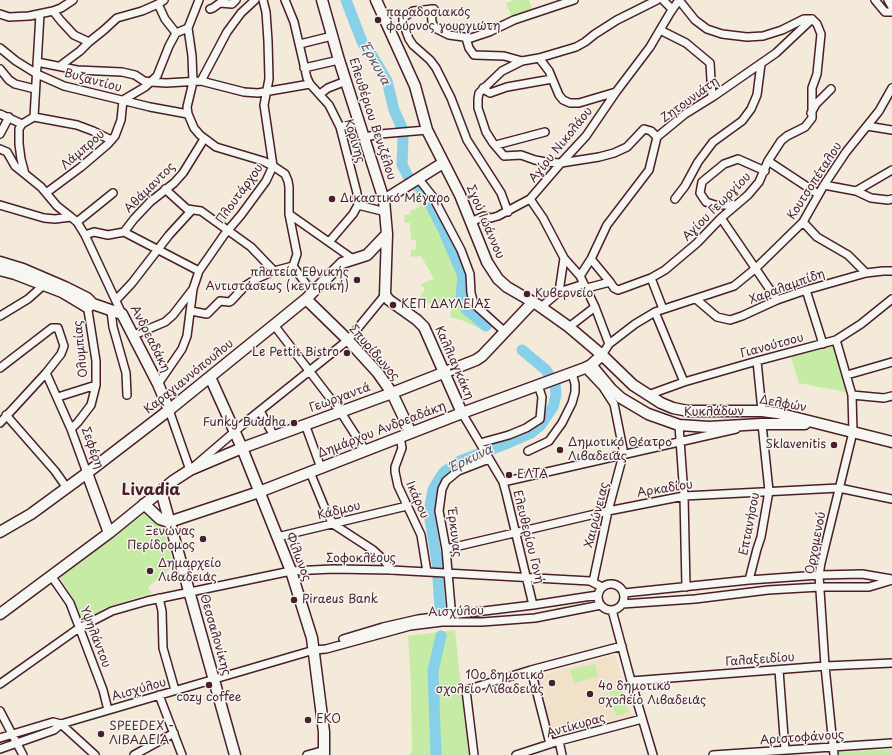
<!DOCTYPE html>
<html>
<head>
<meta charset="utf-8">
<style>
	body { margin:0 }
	canvas { display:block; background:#f3ead9 }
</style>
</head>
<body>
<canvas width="892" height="755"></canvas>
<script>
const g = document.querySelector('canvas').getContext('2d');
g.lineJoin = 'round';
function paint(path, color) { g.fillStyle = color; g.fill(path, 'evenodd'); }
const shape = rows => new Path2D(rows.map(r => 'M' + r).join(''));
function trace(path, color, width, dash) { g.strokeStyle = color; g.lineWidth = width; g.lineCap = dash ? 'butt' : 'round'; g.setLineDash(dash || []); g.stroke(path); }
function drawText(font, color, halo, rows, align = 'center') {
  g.font = font + ' "Playpen Sans",sans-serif'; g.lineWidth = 3; g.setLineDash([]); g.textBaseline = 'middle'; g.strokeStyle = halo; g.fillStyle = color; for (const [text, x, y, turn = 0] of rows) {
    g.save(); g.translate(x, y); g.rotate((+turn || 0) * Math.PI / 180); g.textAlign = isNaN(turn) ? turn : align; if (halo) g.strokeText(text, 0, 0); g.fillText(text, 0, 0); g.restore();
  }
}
paint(shape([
	[615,655,633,719,553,741,534,677]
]), '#f1e1c8');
paint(shape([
	[515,0,529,0,532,9,511,16,506,3],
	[415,187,420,193,441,229,461,277,460,297,465,309,489,329,487,332,464,321,450,317,451,310,449,304,443,298,435,308,420,297,425,289,421,284,434,279,421,256,411,257,411,250,416,249,416,240,411,240,410,223,405,223,404,215,411,214,410,211,420,207,412,188],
	[835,345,844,374,846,392,799,383,791,357],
	[146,512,163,528,174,566,148,587,152,593,104,608,82,622,75,601,60,578],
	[455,630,464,717,469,755,410,755,412,749,411,684,408,636],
	[595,664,598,677,574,683,570,670],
	[621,689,628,712,616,716,609,692],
	[892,749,892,755,839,755,839,752]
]), '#c6eba5');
trace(shape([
	[346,0,357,29,363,44,373,57,387,81,394,110,402,128],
	[403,138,402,165,409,178],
	[417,184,425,194,443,229,463,276,461,297,466,309,486,326],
	[440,610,437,562,430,519,430,506,433,490,438,481,444,472,460,461,508,443,531,433,540,426,553,407,556,395,555,384,546,370,522,350],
	[436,755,433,671,441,636]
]), '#87d0e8', 11);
const street = shape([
	[164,0,158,4,165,19,176,33],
	[285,0,294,22,307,78,310,84,329,105,340,127,357,193,358,205,353,214,329,242],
	[663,0,672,9],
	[875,0,885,12,892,12],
	[888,0,892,7],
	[210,9,213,8,220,3,232,4,236,0],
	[431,9,432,22,435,28,449,35,471,38,489,32,514,20,574,0],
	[434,9,413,11,403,18,403,23,409,39,413,45,430,60,436,68,451,98,467,140,501,193,508,212],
	[53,11,61,21,74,35,89,42],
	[0,14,9,17,29,16,53,11,61,8,73,0],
	[40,14,34,117,22,124,19,129,19,144,21,159,25,174,41,187,57,206,71,217],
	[188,28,192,56,193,82,187,107,188,114,194,128,200,135,216,147,263,161,273,166,285,174,288,181,289,187,289,214,353,259],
	[660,30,686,43,710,63,712,97],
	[466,38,469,48,474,55,504,56,522,61,539,58,576,47,585,42,595,34,617,20,657,0],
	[300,44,332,36],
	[0,48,16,61,37,74,64,86,150,107,188,114],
	[539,58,549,71,559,95,563,100,570,103,579,103,616,92],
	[522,61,502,71,479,93,478,99,478,108,486,132,493,143,504,156,521,155,535,160,546,162,561,163,599,157,614,153,627,147,644,129,651,131,657,137],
	[37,62,77,70,122,72,135,75,144,81,151,82,166,83,201,81,244,92,258,93,310,84],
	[60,66,80,51,89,42,104,30,117,18,142,11,158,4],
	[304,68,339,60],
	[0,69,9,80,15,84,35,89],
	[201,81,227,32,241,13,255,0],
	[483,88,485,90,490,93,507,87,552,79],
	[320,94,328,88,346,81],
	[811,113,816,104,831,89],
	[0,114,22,124],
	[34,117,77,125,93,131,111,140],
	[867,126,892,130],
	[340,127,359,122],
	[0,134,9,117],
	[365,137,380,134,427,130],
	[496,145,545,132],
	[0,149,7,152,15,166,25,174],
	[768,161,818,194],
	[418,178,433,197,461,250,470,274,471,293,474,304,505,332],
	[824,185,856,191,871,198,888,200,892,199],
	[165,189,187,209,201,211,251,247,274,271],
	[856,191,892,170],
	[46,193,81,167,108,144,115,136,121,120,123,100,145,87,157,76,169,46,176,33,188,28,199,0],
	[675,199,685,186,698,162,713,142,742,121,751,109,757,95,761,64],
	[0,205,44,218,55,219,71,217,77,222,85,235,122,314],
	[358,205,386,212],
	[736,205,715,205,706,202,700,193,702,182,724,164,738,159,765,171],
	[289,214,297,254,293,266],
	[721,218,777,300],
	[77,222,113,193],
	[471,222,484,216,491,218,498,216,530,199],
	[803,222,817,237,848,255,866,273],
	[124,232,134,219,150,202,174,183,183,173,204,139],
	[85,235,94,232,108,235,124,232,199,271],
	[564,258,580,276],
	[591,259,610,282],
	[651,278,663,309],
	[584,284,580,276,591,259,607,225,649,170,657,137,685,114,714,96,776,53,812,19],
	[587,288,610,282,614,288,618,290,621,289,651,278,665,270,697,243,721,218,748,195,759,182,768,161,781,141,787,136,805,127,812,118,812,88,817,74,821,34,817,24,812,19,804,19,782,30,763,36,747,37,722,34,707,29,695,20,679,0],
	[806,290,823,344],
	[559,292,584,284,595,307,609,344],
	[696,299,717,317,730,320,742,316,777,300,806,290,866,273,883,271,892,271],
	[116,300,132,283,169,235,191,211],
	[541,307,559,292,564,258,543,218,530,199,561,163,586,136,616,92,650,47,670,13,679,0],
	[111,311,113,327,126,373,127,395],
	[191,311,207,314,220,301,229,302,231,301,245,286,256,279,274,271,293,266,306,284,312,292],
	[655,312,684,382],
	[0,316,28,299,46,283],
	[274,325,340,411,365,450],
	[569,327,595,307],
	[134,335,165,322,173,315,193,289],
	[602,355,609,344,635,324,655,312,734,286,756,268,803,222,824,185,846,152,879,111,892,88],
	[757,361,762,411],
	[0,368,52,328,58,328,64,346,61,354,46,373,0,423],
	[585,368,603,387,614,404,623,449,622,459,608,511,593,582],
	[46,373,71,429,87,473],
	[847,375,892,362],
	[158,384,182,349,187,336,193,289,199,271,224,235,241,215,266,181,273,166,264,105,269,79,268,41,266,12,263,0],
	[648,395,684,382,757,361,836,340,861,324,892,299],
	[852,395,884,398,892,396],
	[58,397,96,385],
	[169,410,190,470,247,421,348,340,385,295],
	[260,411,274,436],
	[462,413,503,482,506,493,533,605],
	[6,415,55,471,67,488],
	[305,424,321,468],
	[679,425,684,496,686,587],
	[71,429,78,422,91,405,96,385,96,361,87,304],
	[400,437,402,448,395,467,395,472,398,486,421,535,427,572],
	[480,443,509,435,526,428,540,419,542,397,538,385],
	[528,451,549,441,562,423,572,403,575,392,575,384,572,373],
	[310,472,326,511,333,524,373,550,384,560,391,570],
	[503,482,736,429],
	[277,537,407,506],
	[446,549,608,511,684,496,839,488,892,499],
	[52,577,70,603,103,690,108,710],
	[749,580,757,549,761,537,769,491,762,424],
	'598 597a13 13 0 1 1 26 0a13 13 0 1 1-26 0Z',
	[624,593,749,580,819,575,862,574,892,579],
	[159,598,162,611,163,648,175,690],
	[622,604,695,599,768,590,820,587,869,587,892,580],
	[612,610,631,681,653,755],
	[452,619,446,549,439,511,442,489,446,481,458,471,489,459],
	[343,639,383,627,418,619,533,605,598,595],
	[531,670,550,744],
	[779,670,785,750],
	[631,681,825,666,892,663],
	[0,684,79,628,112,611,147,601,291,571,333,569,391,570,590,581,602,587],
	[159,695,182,755],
	[0,711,23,755],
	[61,724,95,755],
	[0,738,53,722,61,724],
	[559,741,562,755],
	[0,749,54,730,61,724,314,650,326,649,410,626,442,622,482,622,535,618,601,605],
	[134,755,174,733],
	[307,755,325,750],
	[474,755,466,690,531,670,622,646],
	[516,755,559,741,642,719],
	[713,755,892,743],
	[834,755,825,666,819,575,821,563,853,432,852,395,836,340]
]);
const secondary = shape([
	[322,0,339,60,384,200,387,234,385,295,389,300,417,320,424,327,462,413],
	[376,0,415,86,427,130,460,195,487,262,498,279,507,287,538,305,569,327,602,355,633,385,661,403,673,408,688,411,762,411,777,413,892,442],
	[384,200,443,163],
	[0,262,23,269,65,287,87,298,93,304,122,314,158,384,169,410],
	[0,270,15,274,62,292,87,307,93,304],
	[306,299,348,340,378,373,392,393,411,433],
	[591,365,611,389,621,398,648,414,679,425,709,427,762,424,805,424],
	[210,377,242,448,291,571,312,638,324,732,324,755],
	[87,473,109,533],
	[161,491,235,755],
	[144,504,160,519,169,522],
	[169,522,259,492,462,413,585,368,591,365,602,355],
	[0,532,31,514,87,473,169,410,274,325,306,299,342,263,367,255,387,234],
	[0,614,109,533,173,481,190,470,242,448,392,393,476,360,482,356,533,302]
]);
trace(street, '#4a1f2b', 10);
trace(secondary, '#4a1f2b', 13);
trace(street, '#f6f6f2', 7);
trace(secondary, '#f6f6f2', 10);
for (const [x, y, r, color] of [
	[378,20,4,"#4a1f2b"],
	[332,199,4,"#4a1f2b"],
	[357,280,4,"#4a1f2b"],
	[527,294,4,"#4a1f2b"],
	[393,305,4,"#4a1f2b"],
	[347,353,4,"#4a1f2b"],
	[294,423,4,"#4a1f2b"],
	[834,445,4,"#4a1f2b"],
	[560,450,4,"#4a1f2b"],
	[509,475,4,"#4a1f2b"],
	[203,539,4,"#4a1f2b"],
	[150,571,4,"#4a1f2b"],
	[294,600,4,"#4a1f2b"],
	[552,683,4,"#4a1f2b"],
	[209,685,4,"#4a1f2b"],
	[590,694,4,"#4a1f2b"],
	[308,720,4,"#4a1f2b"],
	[101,734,4,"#4a1f2b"]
]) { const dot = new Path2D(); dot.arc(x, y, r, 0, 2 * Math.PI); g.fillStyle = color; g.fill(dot); trace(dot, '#f6f6f2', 1.5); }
drawText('12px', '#4a1f2b', '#f6f6f2', [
	["παραδοσιακός",386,13],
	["φούρνος γουργιώτη",386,27],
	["Δικαστικό Μέγαρο",340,199],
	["πλατεία Εθνικής",349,273,"right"],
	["Αντιστάσεως (κεντρική)",349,287,"right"],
	["Κυβερνείο",535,294],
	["ΚΕΠ ΔΑΥΛΕΙΑΣ",401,305],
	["Le Pettit Bistro",339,353,"right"],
	["Funky Buddha",286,423,"right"],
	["Δημοτικό Θέατρο",568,443],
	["Λιβαδειάς",568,457],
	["Sklavenitis",826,445,"right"],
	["ΕΛΤΑ",517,475],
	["Ξενώνας",195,532,"right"],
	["Περίδρομος",195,546,"right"],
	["Δημαρχείο",158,564],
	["Λιβαδειάς",158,578],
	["Piraeus Bank",302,600],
	["10ο δημοτικό",544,676,"right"],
	["σχολείο Λιβαδειάς",544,690,"right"],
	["4ο δημοτικό",598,687],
	["σχολείο Λιβαδειάς",598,701],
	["cozy coffee",209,698,"center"],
	["EKO",316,720],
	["SPEEDEX -",109,727],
	["ΛΙΒΑΔΕΙΑ",109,741]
], 'left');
drawText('12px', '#4a1f2b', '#f6f6f2', [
	["Βυζαντίου",93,81,15],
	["Ζητουνιάτη",690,100,-36],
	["Ελευθέριου Βενιζέλου",372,119,72],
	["Κορίνης",354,141,73],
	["Αγίου Νικολάου",561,145,-51],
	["Λάμπρου",83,150,-41],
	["Κουτσοπέταλου",815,181,-57],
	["Αθάμαντος",150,188,-45],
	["Πλουτάρχου",240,194,-54],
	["Αγίου Γεωργίου",717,207,-45],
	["Σγού Ιωάννου",485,222,67],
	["Χαραλαμπίδη",787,287,-20],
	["Ανδρεαδάκη",150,339,63],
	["Γιανούτσου",772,346,-15],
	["Ολυμπίας",81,349,-96],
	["Σπυρίδωνος",374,353,49],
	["Καλλιαγκάκη",454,363,66],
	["Καραγιαννόπουλου",189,377,-39],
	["Γεωργαντά",340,398,-20],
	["Δελφών",783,404,10],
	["Κυκλάδων",714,412,-1],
	["Δημάρχου Ανδρεαδάκη",382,430,-21],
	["Σεφέρη",92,448,70],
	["Αρκαδίου",665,489,-9],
	["Ικάρου",417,500,66],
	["Κάδμου",339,511,-14],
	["Χαιρώνειας",597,515,-76],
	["Επτανήσου",750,524,-79],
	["Έρκυνας",454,533,83],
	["Ελευθερίου Γονή",528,537,76],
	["Ορχομενού",816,543,-79],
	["Φίλωνος",298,557,69],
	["Σοφοκλέους",361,559],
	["Αισχύλου",456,612,-2],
	["Θεσσαλονίκης",215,635,74],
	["Υψηλάντου",95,637,69],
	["Γαλαξειδίου",760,660,-4],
	["Αισχύλου",139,690,-16],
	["Αντίκυρας",576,726,-16],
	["Αριστοφάνους",802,738,-4]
]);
drawText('italic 13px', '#5c5464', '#f6f6f2', [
	["Έρκυνα",375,64,61],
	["Έρκυνα",471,459,-26]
]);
drawText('bold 16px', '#4a1f2b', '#f6f6f2', [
	["Livadia",151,491]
]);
</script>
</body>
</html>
